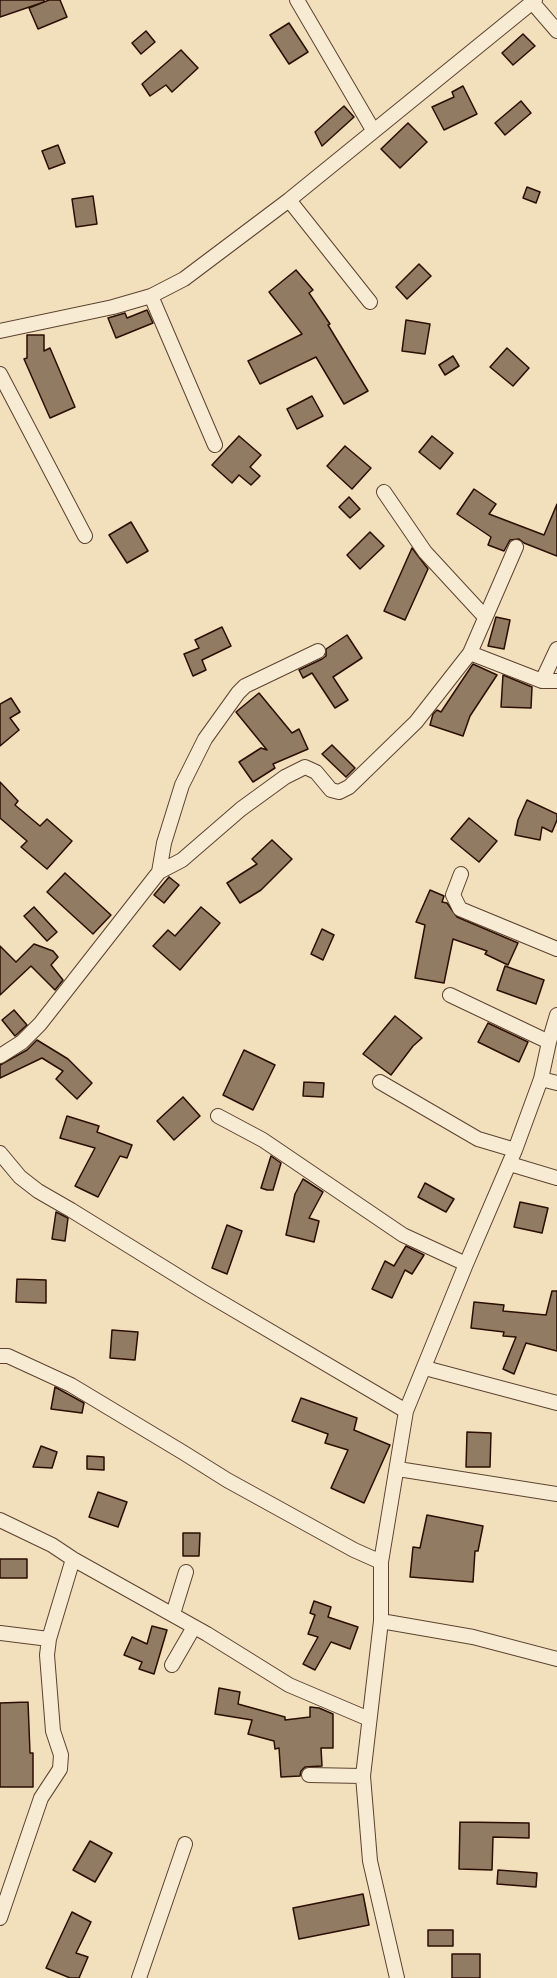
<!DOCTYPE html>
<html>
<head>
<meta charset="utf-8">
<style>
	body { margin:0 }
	canvas { display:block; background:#f2e0bc }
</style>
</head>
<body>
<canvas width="557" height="1978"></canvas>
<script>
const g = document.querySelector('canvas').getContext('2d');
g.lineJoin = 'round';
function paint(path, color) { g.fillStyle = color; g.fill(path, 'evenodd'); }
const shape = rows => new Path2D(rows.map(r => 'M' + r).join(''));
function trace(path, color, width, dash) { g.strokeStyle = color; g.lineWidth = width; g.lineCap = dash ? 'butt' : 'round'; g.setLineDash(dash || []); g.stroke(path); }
const building = shape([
	[0,0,44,0,44,2,0,17,0,0],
	[49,0,60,0,67,17,38,29,29,8,49,0],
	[289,23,308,52,289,64,270,35,289,23],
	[146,31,155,42,141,54,132,43,146,31],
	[523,34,535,46,513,65,502,53,523,34],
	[181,50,198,68,172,92,166,85,150,96,142,84,181,50],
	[463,86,477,114,444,130,432,107,454,97,452,92,463,86],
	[521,101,531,113,505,135,495,123,521,101],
	[344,106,354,117,322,146,315,132,344,106],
	[408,123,427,142,400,168,381,149,408,123],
	[58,145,65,163,49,169,42,151,58,145],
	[527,187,540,192,536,203,523,198,527,187],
	[93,196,97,224,76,227,72,199,93,196],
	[419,264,431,276,407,299,396,287,419,264],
	[296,270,313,290,309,293,330,324,328,325,368,391,344,404,316,357,260,384,248,361,302,334,269,292,296,270],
	[147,310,153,323,116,338,108,318,125,313,127,318,147,310],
	[406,320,430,324,425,354,402,351,406,320],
	[27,335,44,335,44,351,50,348,75,407,50,418,24,359,27,358,27,335],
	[507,348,529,368,513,386,490,367,507,348],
	[453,356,459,366,445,375,439,365,453,356],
	[312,396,323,416,297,429,287,409,312,396],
	[239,436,261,455,250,467,260,476,251,485,239,475,232,483,212,465,239,436],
	[432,436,453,453,440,469,419,452,432,436],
	[345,446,371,468,352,489,327,466,345,446],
	[474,489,496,504,489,514,544,535,557,504,557,556,524,543,519,539,510,540,504,551,488,545,491,537,457,514,474,489],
	[349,497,360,509,350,518,339,507,349,497],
	[131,522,148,551,127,563,109,535,131,522],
	[370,532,384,546,360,569,347,555,370,532],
	[412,548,428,569,405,620,384,611,412,548],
	[496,617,510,620,504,649,488,646,496,617],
	[222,627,231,646,202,660,206,670,193,676,184,654,199,648,195,640,222,627],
	[347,635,362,658,333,677,348,700,335,708,312,673,303,678,299,670,322,659,326,656,326,649,347,635],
	[473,664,497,675,470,716,463,736,430,725,433,714,437,710,441,712,473,664],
	[503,675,532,687,531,708,501,707,503,675],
	[259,693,292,733,299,729,308,749,273,764,275,768,253,782,239,762,261,748,267,750,236,712,259,693],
	[11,698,20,712,10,718,19,730,0,746,0,704,11,698],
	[332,745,355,768,346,777,322,754,332,745],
	[0,782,18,801,15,805,40,826,47,819,72,841,47,869,21,847,27,841,0,818,0,782],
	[527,800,557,814,557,820,552,832,542,827,540,840,515,835,518,820,527,800],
	[469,818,497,841,479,862,451,839,469,818],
	[272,840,292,859,261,890,240,903,227,883,257,864,252,859,272,840],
	[65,873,111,915,93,934,47,892,65,873],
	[169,877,179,885,164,903,154,895,169,877],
	[430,890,444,896,442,902,447,903,457,917,518,943,508,965,485,954,487,951,453,939,444,983,415,978,425,925,416,922,430,890],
	[34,907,57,932,47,941,24,916,34,907],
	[201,907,220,923,180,970,153,946,168,930,175,936,201,907],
	[322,929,334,935,323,960,311,954,322,929],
	[34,944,53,951,58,957,51,965,63,980,55,990,31,966,0,995,0,946,16,962,34,944],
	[505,966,544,980,536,1004,497,990,505,966],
	[14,1010,27,1025,15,1036,2,1020,14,1010],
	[395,1016,422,1038,413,1046,391,1075,363,1054,395,1016],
	[488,1023,528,1042,519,1062,478,1042,488,1023],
	[37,1040,68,1059,92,1083,77,1099,56,1079,63,1071,42,1058,0,1078,0,1065,27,1050,37,1040],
	[244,1050,275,1065,253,1110,223,1095,244,1050],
	[304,1082,324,1083,323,1097,303,1096,304,1082],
	[183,1097,200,1116,174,1140,157,1121,183,1097],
	[67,1116,99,1126,97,1132,132,1145,127,1158,120,1156,98,1197,75,1186,95,1148,60,1138,67,1116],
	[271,1156,281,1163,273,1190,267,1190,261,1188,271,1156],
	[303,1179,323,1192,309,1218,319,1221,314,1242,286,1235,295,1194,303,1179],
	[425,1183,454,1199,446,1212,418,1197,425,1183],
	[520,1202,548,1208,542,1233,514,1227,520,1202],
	[56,1212,68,1218,65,1241,52,1239,56,1212],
	[227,1225,242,1231,227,1274,212,1268,227,1225],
	[406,1246,424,1255,412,1274,405,1270,392,1298,372,1289,385,1261,394,1266,406,1246],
	[17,1279,46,1280,46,1303,16,1302,17,1279],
	[552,1291,557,1291,557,1351,526,1343,514,1374,503,1369,516,1337,503,1336,504,1332,471,1328,474,1302,504,1305,503,1311,546,1315,552,1291],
	[112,1330,138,1332,135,1360,110,1358,112,1330],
	[55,1387,84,1403,82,1413,51,1409,55,1387],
	[301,1398,357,1418,354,1430,390,1445,364,1503,331,1488,348,1450,325,1443,328,1434,292,1421,301,1398],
	[467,1432,491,1433,490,1467,466,1467,467,1432],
	[41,1446,57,1452,52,1468,33,1467,41,1446],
	[87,1456,104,1457,104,1470,87,1469,87,1456],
	[98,1492,127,1502,118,1527,89,1517,98,1492],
	[427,1515,483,1526,478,1551,475,1551,473,1582,410,1577,413,1547,420,1548,427,1515],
	[183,1533,200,1533,199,1556,183,1556,183,1533],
	[0,1559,27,1559,27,1578,0,1578,0,1559],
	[314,1601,331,1607,328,1617,358,1627,350,1649,331,1642,315,1670,303,1664,318,1637,308,1634,315,1615,310,1613,314,1601],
	[152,1626,167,1630,154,1674,139,1669,142,1662,124,1655,132,1637,147,1644,152,1626],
	[219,1688,240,1692,238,1704,285,1717,285,1720,310,1717,310,1707,319,1708,333,1714,333,1748,321,1748,322,1766,305,1767,301,1771,300,1776,281,1777,279,1748,275,1749,274,1741,248,1734,252,1720,215,1714,219,1688],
	[28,1702,30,1753,33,1753,33,1787,0,1787,0,1703,28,1702],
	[460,1822,529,1823,529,1838,493,1837,492,1870,459,1869,460,1822],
	[90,1841,112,1853,95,1882,73,1870,90,1841],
	[498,1870,537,1873,536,1887,497,1884,498,1870],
	[363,1894,369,1925,299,1939,293,1908,363,1894],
	[72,1912,91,1922,76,1953,88,1957,79,1978,70,1978,46,1968,72,1912],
	[428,1930,453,1930,453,1946,428,1946,428,1930],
	[452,1954,480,1954,480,1978,452,1978,452,1954]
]);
paint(building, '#927b63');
trace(building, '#2b0e02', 1.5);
const minor = shape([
	[297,0,373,130],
	[532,2,557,31],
	[289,200,370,302],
	[151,296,215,445],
	[0,331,113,307,151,296,184,279,289,200,535,0],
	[0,374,85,536],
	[384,492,425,552,485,617],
	[470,653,542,681,557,681],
	[542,681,557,649],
	[159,872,164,843,182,785,205,739,238,693,245,686,318,651],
	[461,874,453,895,460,909,557,949],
	[450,995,549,1042],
	[0,1056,22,1042,40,1024,159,872,182,860,241,809,285,777,305,767,316,772,331,790,339,792,349,787,416,722,470,653,516,547],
	[541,1079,557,1083],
	[380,1082,478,1139,515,1150],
	[218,1116,263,1140,403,1235,466,1264],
	[0,1153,20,1177,38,1191,71,1210,202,1291,406,1411],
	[510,1164,557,1178],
	[0,1356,8,1356,71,1385,184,1453,227,1480,354,1550,381,1562],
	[425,1368,557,1403],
	[398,1469,557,1494],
	[0,1520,52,1545,73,1559,207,1634,289,1685,369,1719],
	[173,1614,186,1572],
	[381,1621,473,1637,557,1659],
	[0,1633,49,1639],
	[172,1665,194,1627],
	[309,1775,363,1776],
	[0,1918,41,1798,60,1769,61,1755,53,1731,47,1655,49,1639,73,1559],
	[139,1978,185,1844],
	[397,1978,370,1861,363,1776,381,1621,381,1562,406,1411,466,1264,515,1150,541,1079,549,1042,557,1015]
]);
trace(minor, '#5d4230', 16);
trace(minor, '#f7ebd3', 14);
</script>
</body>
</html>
